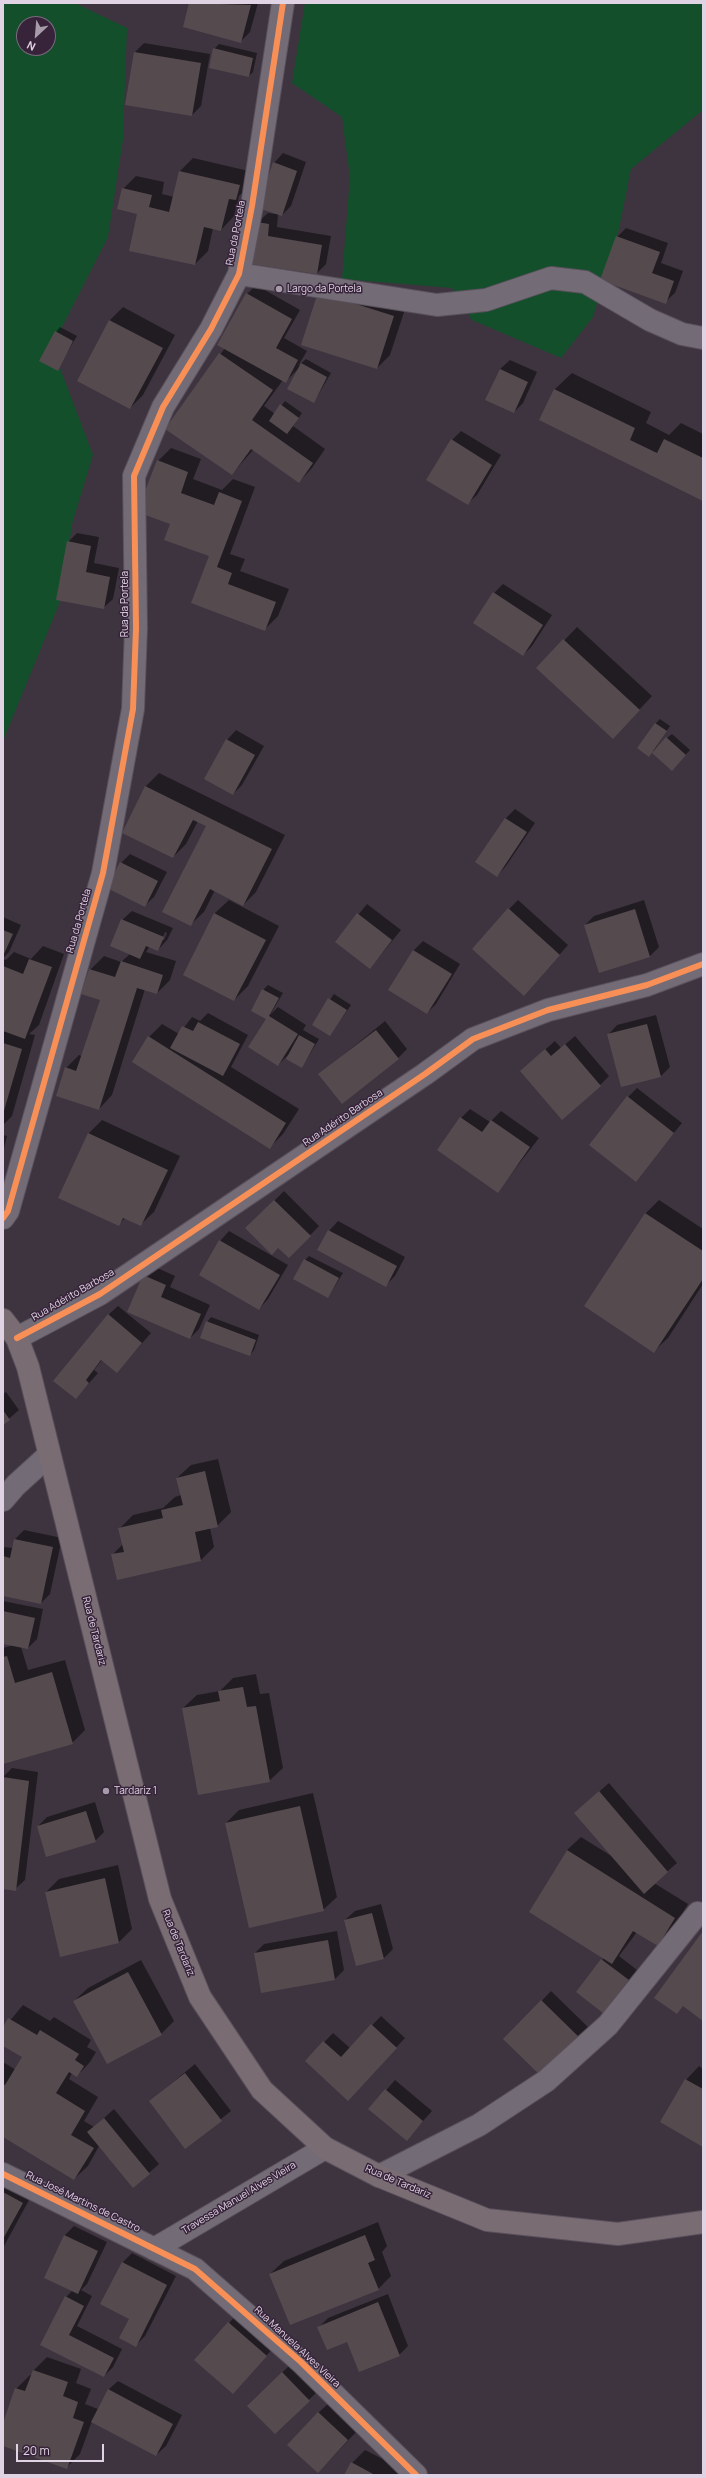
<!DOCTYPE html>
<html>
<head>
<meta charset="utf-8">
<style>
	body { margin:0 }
	#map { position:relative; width:706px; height:2478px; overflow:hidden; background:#3e3440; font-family:Manrope,sans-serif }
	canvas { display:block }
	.frame { position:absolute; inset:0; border:4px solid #e0d3e3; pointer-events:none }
	.north { position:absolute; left:16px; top:16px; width:40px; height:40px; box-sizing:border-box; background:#37243b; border:1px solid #7b6a7e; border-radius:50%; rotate:206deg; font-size:11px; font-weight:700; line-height:16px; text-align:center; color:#e0d3e3 }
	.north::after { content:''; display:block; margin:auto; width:14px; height:18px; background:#a79baa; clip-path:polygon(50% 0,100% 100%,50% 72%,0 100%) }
	.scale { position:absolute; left:16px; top:2444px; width:88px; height:18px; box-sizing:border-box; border:2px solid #e0d3e3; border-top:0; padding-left:5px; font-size:12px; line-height:14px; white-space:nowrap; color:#e0d3e3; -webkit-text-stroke:3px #37243b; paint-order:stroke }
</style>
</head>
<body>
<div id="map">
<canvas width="706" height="2478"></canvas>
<div class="frame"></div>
<div class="north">N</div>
<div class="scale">20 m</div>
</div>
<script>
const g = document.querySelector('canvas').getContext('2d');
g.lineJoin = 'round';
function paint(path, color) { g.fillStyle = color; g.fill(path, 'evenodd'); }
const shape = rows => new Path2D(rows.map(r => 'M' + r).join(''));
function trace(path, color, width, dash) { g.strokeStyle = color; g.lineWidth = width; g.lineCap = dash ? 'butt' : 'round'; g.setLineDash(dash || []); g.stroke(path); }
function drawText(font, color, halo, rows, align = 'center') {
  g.font = font + ' Manrope,sans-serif'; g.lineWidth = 3; g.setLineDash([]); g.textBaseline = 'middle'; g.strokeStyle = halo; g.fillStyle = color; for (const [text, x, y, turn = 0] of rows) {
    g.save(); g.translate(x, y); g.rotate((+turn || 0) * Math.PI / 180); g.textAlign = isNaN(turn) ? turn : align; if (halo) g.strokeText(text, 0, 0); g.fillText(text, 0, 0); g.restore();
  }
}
paint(shape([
	[3,3,75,3,127,28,123,139,108,237,52,347,93,455,72,524,62,597,3,741],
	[24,24,48,24,48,48,24,48],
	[305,3,703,3,703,110,631,169,619,229,593,317,561,358,472,320,452,288,342,279,350,177,342,117,292,83]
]), '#144f2c');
paint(shape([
	[190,3,258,3,250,32,241,41,184,26],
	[144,43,210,54,201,106,192,115,135,52],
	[219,44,257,53,253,72,249,76,214,49],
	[283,153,306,162,291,206,282,215,278,214,277,227,331,236,326,264,317,273,252,263,258,222,268,213,276,214,274,163],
	[193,158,253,172,249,186,239,196,234,216,221,230,213,228,208,251,195,264,138,213,123,189,136,176,164,182,162,194,174,197,180,171],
	[626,228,668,243,661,263,683,271,675,293,665,302,617,237],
	[332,279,407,303,390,355,377,368],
	[256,285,300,310,284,338,307,351,298,366,306,359,331,373,314,402,298,369,286,381,283,380,264,406,275,414,285,401,302,413,293,426,325,449,312,468,299,482,253,450,232,474,167,428,225,348,247,294],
	[123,307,175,335,143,395,130,408,110,320],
	[60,327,77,336,57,369,56,332],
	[510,360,537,372,523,403,514,412,500,369],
	[572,373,651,412,646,423,669,435,681,423,703,434,703,499,541,420,555,389],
	[461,431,501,455,477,495,467,504,452,440],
	[171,448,201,459,193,479,222,490,233,479,255,487,230,554,245,559,240,571,289,589,278,616,265,629,192,603,210,556,171,524,158,461],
	[77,533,99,537,94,563,119,568,113,599,103,608,68,542],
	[503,584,552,615,532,646,523,655,494,593],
	[577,627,652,696,626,724,538,668],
	[660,719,670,726,653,752,655,724],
	[236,730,264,746,242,785,233,794,227,740],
	[672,734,690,750,676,765,667,738],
	[159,773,285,835,256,892,243,905,215,890,204,912,190,925,207,826,198,821,186,844,173,857,123,832,146,786],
	[515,809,535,823,506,866,497,876,506,818],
	[130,854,167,872,154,897,144,906,121,863],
	[229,900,279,926,248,986,234,1000,184,974,215,913],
	[518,900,568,945,533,985,509,909],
	[644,900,659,947,650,956,585,925,594,916],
	[367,904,401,930,370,968,336,942],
	[132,911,173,928,167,940,158,950,150,946,146,952,176,961,170,980,157,993,145,989,112,1095,99,1109,66,1068,79,1055,82,1056,101,1000,90,970,104,956,121,962,130,954,122,920],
	[165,932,167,933,164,940,162,940],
	[3,917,21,925,9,952,3,958],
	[423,941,460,964,436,1004,427,1013,389,990,414,950],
	[43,946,64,954,39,1025,29,1034,35,1035,12,1116,3,1125,3,959,6,960,14,952,31,959],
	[268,985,283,993,270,1015,278,1007,306,1025,303,1030,319,1039,302,1067,290,1053,278,1065,263,990],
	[334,994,351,1005,330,1035,313,1024],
	[208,1013,248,1035,231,1067,299,1109,283,1134,270,1147,149,1037,162,1024,179,1034,192,1017,200,1021],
	[656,1015,670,1067,661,1076,622,1086,608,1035,617,1025],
	[385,1021,407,1049,398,1058,320,1074],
	[575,1036,609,1076,600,1085,531,1062,555,1041,561,1048],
	[637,1088,682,1123,636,1180,628,1097],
	[470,1109,490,1122,501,1111,539,1138,498,1191,461,1118],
	[102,1120,180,1156,154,1212,140,1225,125,1218,119,1224,60,1197,89,1133],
	[3,1135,7,1136,3,1152],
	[284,1191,319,1226,289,1257,278,1246,247,1228],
	[659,1200,703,1229,703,1284,668,1338,654,1351,585,1306,646,1213],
	[338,1221,405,1257,395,1276,385,1286,329,1231],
	[229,1231,288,1265,268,1299,259,1309,220,1241],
	[309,1256,343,1273,328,1297,305,1260],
	[153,1266,175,1276,170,1287,210,1305,199,1329,190,1338,144,1276],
	[118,1306,151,1333,117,1372,102,1360,94,1370,98,1373,76,1398,108,1315],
	[211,1317,259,1335,254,1350,250,1355,207,1322],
	[6,1392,19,1410,3,1424,3,1394],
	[218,1459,231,1512,217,1526,210,1528,214,1547,201,1560,112,1555,123,1544,119,1529,133,1515,163,1508,175,1497,181,1495,177,1478,191,1465],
	[24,1530,62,1538,50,1594,41,1603,3,1595,3,1547,13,1548,15,1539],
	[3,1601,43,1609,37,1639,28,1648,21,1647,28,1670,65,1660,85,1730,72,1743,3,1763,3,1648,14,1645,3,1643],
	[256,1674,260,1694,269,1693,283,1768,269,1781,183,1708,197,1695,220,1691,233,1678],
	[12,1768,38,1772,25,1880,15,1889,3,1888,3,1777],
	[609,1783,677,1863,654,1883,688,1904,671,1932,657,1945,637,1932,619,1956,637,1970,603,2012,602,1960,604,1958,530,1911,567,1850,581,1837,613,1857,585,1804],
	[313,1793,337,1897,323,1910,226,1823,239,1810],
	[95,1802,104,1832,95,1841,38,1826,47,1817],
	[118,1865,132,1929,119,1942,60,1956,46,1892,59,1879],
	[381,1904,393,1949,383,1959,345,1920,355,1911],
	[337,1931,344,1970,335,1979,262,1992,255,1953,264,1944],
	[141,1960,174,2021,161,2034,74,2001,88,1988],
	[551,1991,590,2029,543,2076,505,2039],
	[23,2005,50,2021,54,2017,91,2040,87,2047,96,2052,90,2062,77,2076,72,2073,69,2079,98,2097,84,2121,94,2127,114,2109,159,2164,133,2187,99,2146,88,2166,74,2179,3,2136,3,2062,16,2070,24,2057,3,2044,3,2029],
	[381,2016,405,2038,357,2090,306,2061,333,2033,350,2048],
	[195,2064,231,2111,186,2147,150,2101],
	[699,2066,703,2069,703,2146,686,2080],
	[395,2080,432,2111,407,2139,370,2109],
	[3,2171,35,2189,3,2248],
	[378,2222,387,2246,382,2252,391,2276,378,2289,270,2274,284,2261],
	[74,2226,107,2242,87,2284,81,2290,92,2296,77,2326,122,2349,113,2367,104,2376,42,2344,66,2297,72,2291,45,2278,65,2235],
	[132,2253,176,2276,145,2336,136,2345,123,2262],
	[388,2294,408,2346,399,2355,348,2341,319,2327,328,2318],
	[238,2313,275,2346,242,2383,196,2360],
	[47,2357,81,2369,76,2383,91,2389,85,2404,98,2409,108,2390,118,2381,182,2415,166,2446,156,2455,92,2421,80,2454,67,2467,3,2444,3,2426,16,2389,30,2375,32,2376,34,2370],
	[292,2363,318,2391,275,2433,248,2406],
	[328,2404,357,2431,327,2463,318,2413],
	[365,2450,414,2475,346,2475,352,2463]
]), '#0007');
paint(shape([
	[189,3,251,5,241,43,183,27],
	[213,48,253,58,249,77,209,68],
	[134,52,201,63,192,116,125,105],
	[273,162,297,171,282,216,258,208],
	[179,171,240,185,236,200,229,199,221,231,204,227,195,265,129,251,137,214,117,209,122,188,152,195,149,207,169,212],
	[257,222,269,224,268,236,322,245,317,274,251,264],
	[616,236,660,252,652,273,674,281,666,304,600,280],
	[318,292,394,316,377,369,301,345],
	[246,293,292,319,276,348,298,360,286,383,217,345],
	[109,320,163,348,130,409,77,381],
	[55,331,73,341,58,371,39,361],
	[219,353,273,390,252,420,313,463,299,483,251,449,232,475,165,429],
	[301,363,327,377,314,403,287,389],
	[500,369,528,382,514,413,485,400],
	[554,389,635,428,630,440,657,453,664,439,703,458,703,501,539,420],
	[280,404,299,418,287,434,269,421],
	[451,439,492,465,468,505,426,480],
	[157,460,188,472,181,493,214,505,219,492,242,501,217,567,232,573,228,584,276,602,265,631,191,603,209,556,164,540,170,524,137,512],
	[67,541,91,546,86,572,110,577,104,609,56,600],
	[493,592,543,625,523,656,473,623],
	[563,639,640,710,613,739,536,668],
	[655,723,667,731,649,757,637,748],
	[666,737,686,755,672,771,652,753],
	[226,739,255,755,233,795,204,779],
	[145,786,272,849,243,906,210,889,191,926,162,912,206,826,193,820,173,858,122,833],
	[505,818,527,832,497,877,475,862],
	[120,862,158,881,145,907,107,888],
	[508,908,560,955,524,996,472,949],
	[635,909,650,957,599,973,584,925],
	[214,913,266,940,234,1001,183,975],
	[357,913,392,940,370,969,335,942],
	[121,919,164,937,158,951,146,946,140,959,110,946],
	[3,930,13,934,3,956],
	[413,950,452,974,427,1014,388,990],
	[29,959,52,967,25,1039,3,1031,3,966,23,974],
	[121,961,163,975,157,994,137,988,99,1110,56,1096,65,1067,76,1071,100,1000,81,994,89,969,115,977],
	[262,989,279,998,269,1016,298,1034,278,1066,248,1047,266,1019,251,1011],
	[328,998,347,1010,330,1036,312,1025],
	[198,1022,240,1044,223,1076,170,1048,182,1026,193,1031],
	[647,1024,661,1077,621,1087,607,1034],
	[376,1030,399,1059,342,1104,318,1074],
	[299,1035,315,1044,302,1068,286,1059],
	[148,1036,286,1123,270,1149,132,1062],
	[3,1043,22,1049,3,1114],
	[565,1044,601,1086,562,1120,520,1071,545,1049,551,1056],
	[627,1096,674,1133,636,1182,589,1145],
	[460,1117,482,1132,491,1120,530,1147,498,1193,437,1150],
	[88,1133,168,1170,141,1226,123,1218,119,1226,58,1198],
	[274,1200,311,1236,289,1258,278,1248,272,1255,245,1228],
	[645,1213,703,1251,703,1279,654,1353,584,1306],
	[328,1230,397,1266,386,1287,317,1250],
	[219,1240,280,1275,259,1310,199,1275],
	[304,1259,339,1278,328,1298,293,1279],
	[143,1275,166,1285,161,1297,201,1314,190,1339,127,1312],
	[108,1314,142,1343,117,1373,101,1360,86,1380,89,1383,76,1399,53,1381],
	[206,1321,256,1340,250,1356,200,1338],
	[3,1410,10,1420,3,1425],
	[205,1471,218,1527,195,1532,201,1561,117,1580,111,1554,124,1552,118,1528,163,1518,161,1510,183,1505,176,1478],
	[14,1539,53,1547,41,1604,3,1596,3,1556,10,1558],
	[3,1611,35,1618,28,1649,3,1644],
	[7,1656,15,1683,52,1672,73,1744,3,1764,3,1657],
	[243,1687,247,1707,256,1706,270,1782,198,1795,182,1708,220,1701,218,1691],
	[3,1777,29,1781,16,1891,3,1889],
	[599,1791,668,1872,644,1894,574,1813],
	[300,1806,324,1911,249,1928,225,1823],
	[86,1811,96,1842,46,1857,37,1826],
	[567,1850,675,1918,658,1946,633,1931,612,1964,529,1912],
	[105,1878,119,1943,60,1957,45,1892],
	[372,1913,384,1959,356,1966,344,1920],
	[703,1931,703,2021,683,2006,677,2014,654,1998],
	[328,1940,335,1980,261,1993,254,1953],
	[601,1959,629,1980,603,2013,576,1992],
	[128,1972,162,2035,107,2064,73,2001],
	[541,2000,581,2039,543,2078,503,2039],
	[8,2018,37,2035,40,2030,79,2054,75,2060,84,2066,77,2077,69,2072,56,2093,85,2111,71,2135,94,2148,74,2180,3,2137,3,2084,5,2085,22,2057,3,2046,3,2027],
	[371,2024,397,2048,348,2101,305,2061,323,2041,341,2057],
	[185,2073,222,2121,185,2149,149,2101],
	[685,2079,703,2089,703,2147,660,2122],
	[385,2089,423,2121,407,2141,368,2109],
	[104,2118,150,2174,133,2188,87,2132],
	[3,2192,23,2203,3,2239],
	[64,2235,98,2251,78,2294,44,2278],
	[365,2235,375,2260,368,2263,379,2290,290,2325,269,2274],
	[122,2262,167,2285,136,2347,119,2338,129,2319,100,2304],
	[65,2296,84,2306,69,2335,114,2358,104,2377,40,2345],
	[378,2302,400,2356,359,2372,347,2342,327,2350,317,2327],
	[228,2322,267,2356,233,2394,194,2360],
	[33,2370,68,2382,63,2396,78,2402,73,2418,84,2422,67,2469,3,2446,3,2423,15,2388,25,2391],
	[282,2372,310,2401,275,2434,247,2406],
	[108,2389,173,2424,156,2456,91,2422],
	[318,2412,348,2440,318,2473,287,2445],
	[351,2462,375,2475,344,2475]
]), '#554b4e');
const minor = shape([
	[239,274,437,305,486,300,551,278,585,282,650,320,682,334,703,338],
	[3,1218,8,1211,103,873,133,709,136,628,134,476,163,407,211,329,239,274,252,206,283,3],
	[17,1338,100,1294,425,1074,473,1039,548,1010,647,985,703,964],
	[3,1500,16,1485,49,1455],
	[3,2174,195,2269,301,2362,416,2475],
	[379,2176,479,2125,546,2081,608,2025,698,1913],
	[154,2249,325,2148]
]);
const major = shape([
	[3,1320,17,1338,28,1367,160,1899,200,1997,262,2090,325,2148,379,2176,487,2220,618,2234,703,2222]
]);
trace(minor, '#59505c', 24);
trace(major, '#59505c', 24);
trace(minor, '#736b75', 22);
trace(major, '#7a6c73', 22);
trace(shape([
	[3,1218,8,1211,103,873,133,709,136,628,134,476,163,407,211,329,239,274,252,206,283,3],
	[17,1338,100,1294,425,1074,473,1039,548,1010,647,985,703,964],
	[3,2174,195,2269,301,2362,416,2475]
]), '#f78f57', 6);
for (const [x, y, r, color] of [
	[279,289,4,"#a79baa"],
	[106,1791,4,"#a79baa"]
]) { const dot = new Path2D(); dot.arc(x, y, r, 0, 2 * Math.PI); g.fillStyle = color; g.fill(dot); trace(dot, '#37243b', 1.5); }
drawText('10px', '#e0d3e3', '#37243b', [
	["Rua da Portela",236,233,-79],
	["Rua da Portela",125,604,-90],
	["Rua da Portela",79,921,-74],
	["Rua Adérito Barbosa",343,1118,-34],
	["Rua Adérito Barbosa",73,1295,-30],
	["Rua de Tardariz",94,1631,76],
	["Rua de Tardariz",178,1943,68],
	["Rua de Tardariz",398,2182,23],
	["Travessa Manuel Alves Vieira",239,2198,-31],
	["Rua José Martins de Castro",83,2202,26],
	["Rua Manuela Alves Vieira",297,2347,43]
]);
drawText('10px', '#e0d3e3', '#37243b', [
	["Largo da Portela",287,289],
	["Tardariz 1",114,1791]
], 'left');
</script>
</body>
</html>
